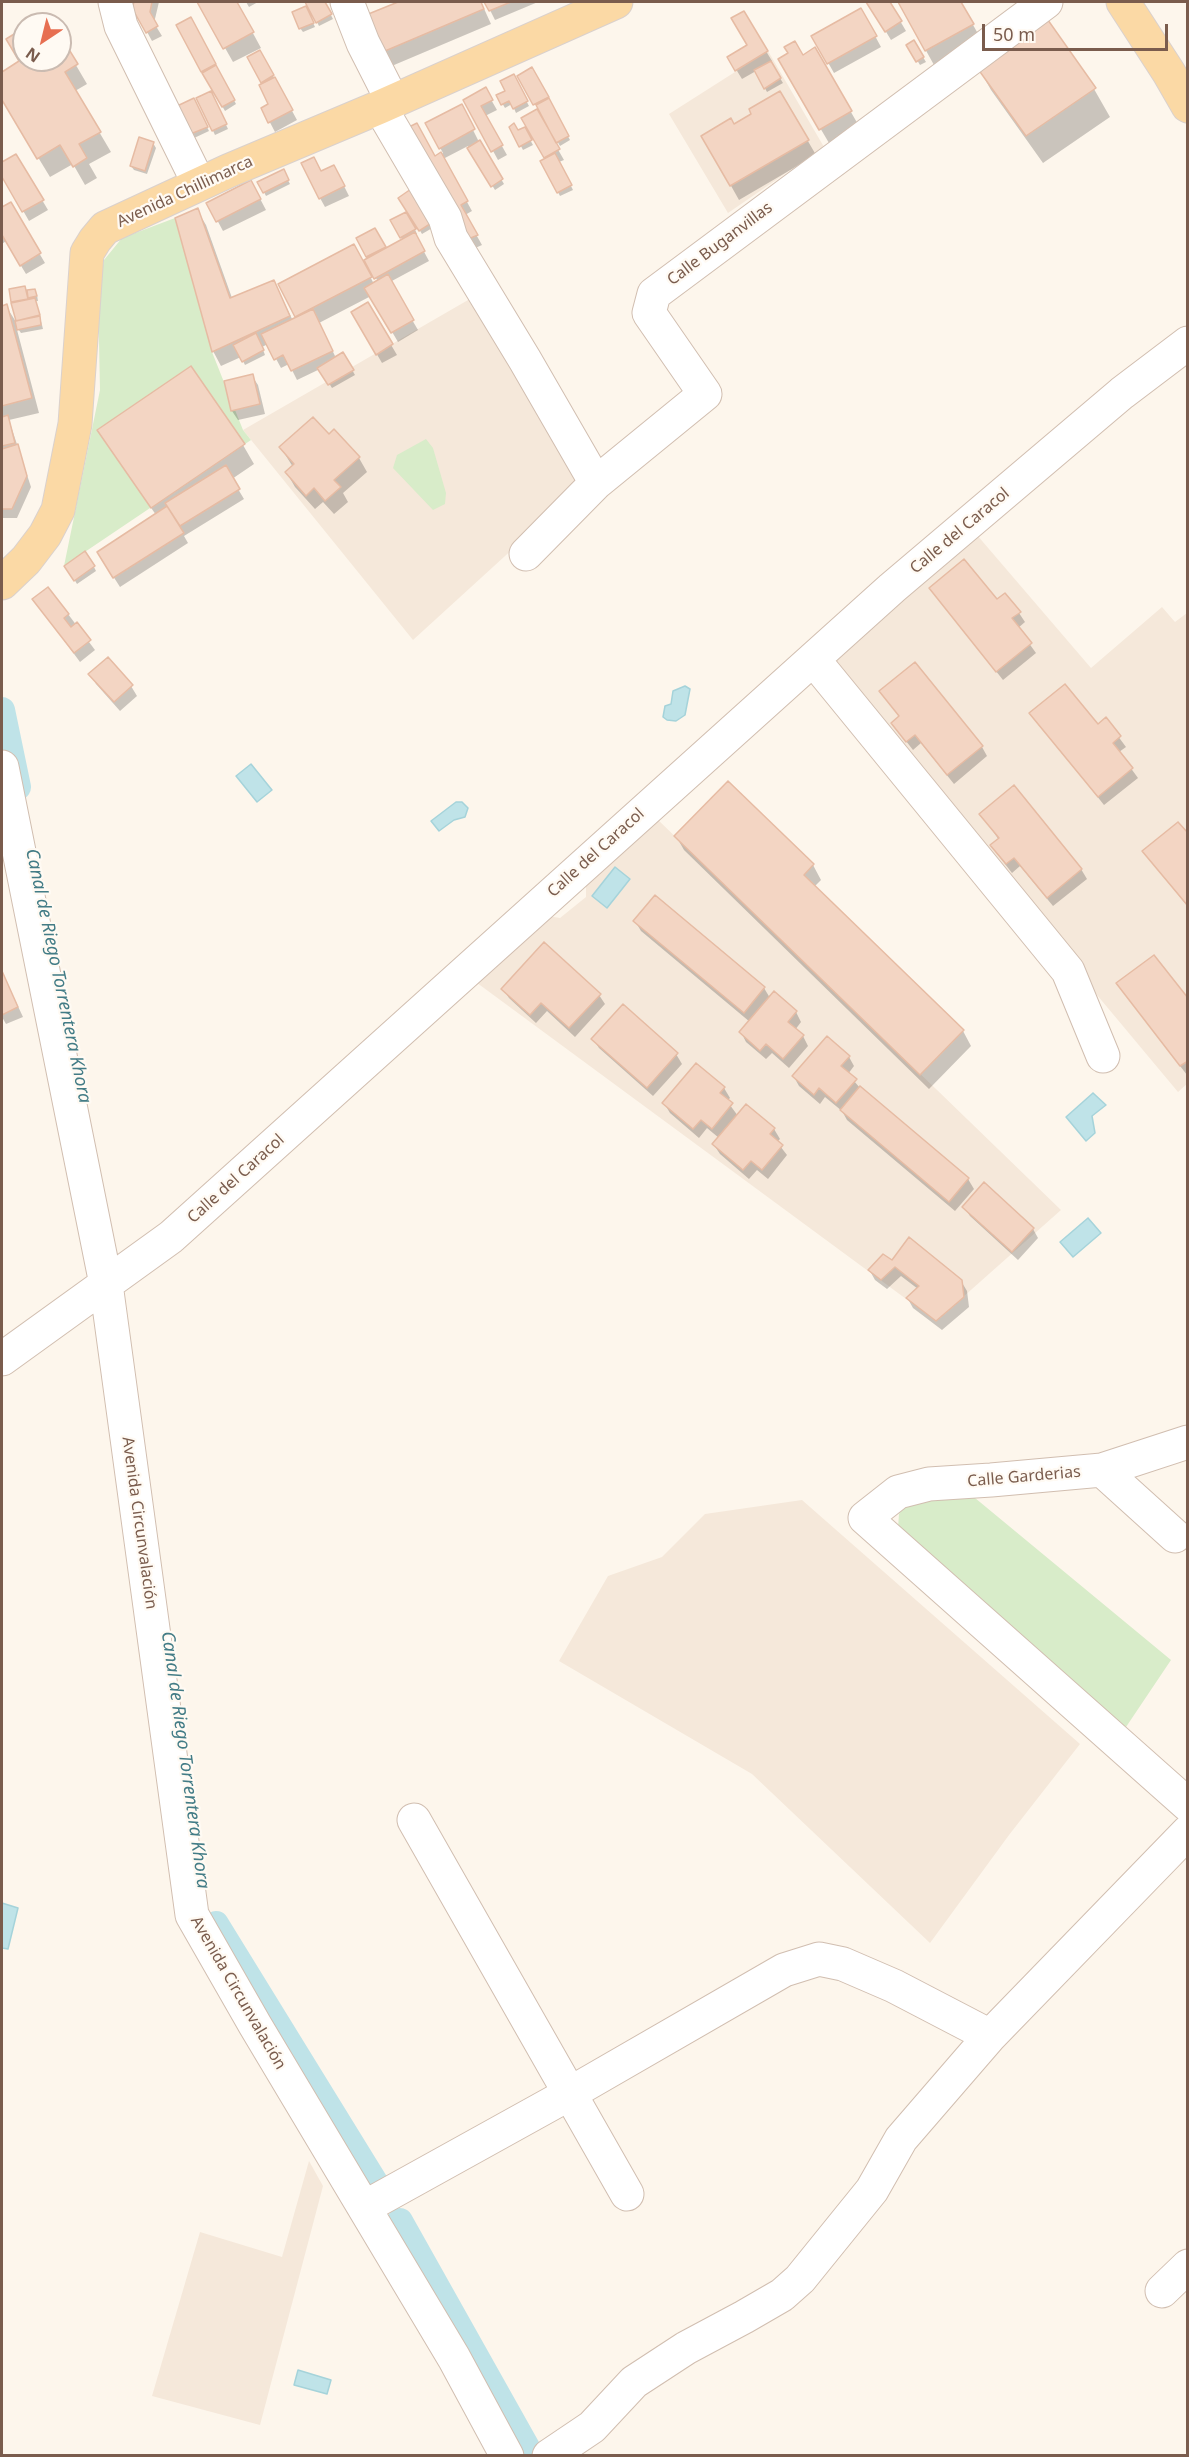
<!DOCTYPE html>
<html>
<head>
<meta charset="utf-8">
<style>
	body { margin:0 }
	#map { position:relative; width:1189px; height:2457px; overflow:hidden; background:#fdf6ec; font-family:"Noto Sans",sans-serif }
	canvas { display:block }
	.frame { position:absolute; inset:0; border:3px solid #7a5c4d; pointer-events:none }
	.north { position:absolute; left:12px; top:12px; width:60px; height:60px; box-sizing:border-box; background:#fffaf3; border:2px solid #cabbb1; border-radius:50%; rotate:215deg; font-size:16px; font-weight:700; line-height:24px; text-align:center; color:#7a5c4d }
	.north::after { content:''; display:block; margin:auto; width:21px; height:27px; background:#e76f51; clip-path:polygon(50% 0,100% 100%,50% 72%,0 100%) }
	.scale { position:absolute; left:982px; top:24px; width:186px; height:27px; box-sizing:border-box; border:3px solid #7a5c4d; border-top:0; padding-left:8px; font-size:18px; line-height:21px; white-space:nowrap; color:#7a5c4d; -webkit-text-stroke:4px #fffaf3; paint-order:stroke }
</style>
</head>
<body>
<div id="map">
<canvas width="1189" height="2457"></canvas>
<div class="frame"></div>
<div class="north">N</div>
<div class="scale">50 m</div>
</div>
<script>
const g = document.querySelector('canvas').getContext('2d');
g.lineJoin = 'round';
function paint(path, color) { g.fillStyle = color; g.fill(path, 'evenodd'); }
const shape = rows => new Path2D(rows.map(r => 'M' + r).join(''));
function trace(path, color, width, dash) { g.strokeStyle = color; g.lineWidth = width; g.lineCap = dash ? 'butt' : 'round'; g.setLineDash(dash || []); g.stroke(path); }
function drawText(font, color, halo, rows, align = 'center') {
  g.font = font + ' "Noto Sans",sans-serif'; g.lineWidth = 4.5; g.setLineDash([]); g.textBaseline = 'middle'; g.strokeStyle = halo; g.fillStyle = color; for (const [text, x, y, turn = 0] of rows) {
    g.save(); g.translate(x, y); g.rotate((+turn || 0) * Math.PI / 180); g.textAlign = isNaN(turn) ? turn : align; if (halo) g.strokeText(text, 0, 0); g.fillText(text, 0, 0); g.restore();
  }
}
paint(shape([
	[768,51,824,147,728,213,669,114],
	[475,296,585,483,413,640,243,430],
	[977,535,1091,668,1162,607,1175,622,1187,613,1188,1083,1178,1092,824,668],
	[655,817,1061,1210,936,1321,469,977,541,915,560,918,586,897,586,875],
	[802,1500,1080,1744,1009,1835,930,1943,752,1774,559,1661,608,1576,662,1557,705,1514],
	[309,2161,323,2186,260,2425,152,2396,200,2232,282,2257]
]), '#f5e8da');
paint(shape([
	[175,218,212,352,243,430,251,440,64,566,100,390,98,292,104,260,122,238],
	[426,439,433,448,446,493,445,504,433,510,393,468,397,455],
	[969,1493,1171,1660,1124,1730,898,1528,899,1514,907,1502]
]), '#d8ecc9');
const water = shape([
	[685,686,690,689,685,715,676,721,667,720,663,717,665,706,671,704,673,691,685,686],
	[251,764,272,790,257,802,236,776,251,764],
	[456,802,462,802,468,808,465,817,454,820,439,831,431,821,456,802],
	[615,867,630,879,607,908,592,896,615,867],
	[1093,1093,1106,1105,1092,1116,1095,1133,1086,1141,1066,1117,1093,1093],
	[1088,1218,1101,1233,1073,1257,1060,1242,1088,1218],
	[2,1903,18,1908,8,1949,2,1948,2,1903],
	[298,2370,331,2380,327,2394,294,2385,298,2370]
]);
paint(water, '#bfe3e8');
trace(water, '#a5d3da', 1.5);
paint(shape([
	[135,2,159,2,154,23,162,36,152,41,134,8],
	[199,2,236,2,261,48,233,62],
	[246,2,258,2,249,7],
	[307,2,324,2,333,19,319,26],
	[401,2,481,2,491,24,387,68,363,18],
	[486,2,538,2,495,20],
	[868,2,889,2,906,31,891,40],
	[899,2,960,2,981,39,934,65],
	[861,10,881,47,834,73,813,36],
	[308,12,315,27,303,32,300,28],
	[743,13,772,61,770,62,783,83,767,92,756,71,742,79,729,58,749,46],
	[196,28,236,104,225,111,202,71],
	[24,30,24,60,60,60,60,38,87,84,75,91,111,152,89,164,97,178,85,185,73,164,50,177,2,98,2,73,21,62],
	[914,42,926,62,920,65,908,45],
	[815,50,859,126,829,143,780,60,790,54,802,57],
	[260,52,297,120,275,132,263,109,270,105,263,85,249,58],
	[975,62,1094,89,1110,117,1043,163,991,90],
	[532,69,570,140,560,146,519,76],
	[513,76,529,106,516,113,512,104,505,108,498,96,507,92],
	[485,89,497,110,485,116,507,155,498,160,465,100],
	[780,93,816,155,739,200,703,136,734,126,753,114],
	[213,97,228,129,215,135,198,99],
	[196,104,209,131,192,139,190,135],
	[461,106,478,140,504,184,495,190,468,146,443,159,472,211,465,215,482,245,473,249,435,158,443,153,427,124],
	[536,111,564,160,559,162,573,190,560,196,542,162,546,160,523,119],
	[511,127,518,132,524,129,533,145,523,150],
	[153,143,156,148,147,174,134,170,131,166],
	[16,156,48,210,29,221,2,174,2,164],
	[283,171,290,184,266,196,259,182],
	[321,172,339,176,349,196,325,207,320,198],
	[256,191,266,210,223,231,208,203],
	[400,198,434,227,422,234,410,214,408,215,417,234,415,235,429,261,390,282,418,330,398,342,371,296,319,323,336,358,343,354,355,375,332,388,320,369,297,380,289,364,281,368,268,344,262,347,265,355,245,365,241,357,221,366,213,351,197,210,206,225,232,298,274,281,293,321,298,318,280,284,362,261,374,284,378,282,358,239,375,230,386,250,403,241,392,221,408,212],
	[10,204,45,263,26,274,6,241,2,244,2,209],
	[24,288,27,292,35,291,37,295,38,301,36,301,43,329,21,333,16,326,39,413,9,420,31,487,17,518,2,518,2,307,6,306,18,325,10,290],
	[367,304,397,355,382,363,353,313],
	[252,376,258,385,265,414,238,420,232,411,225,382],
	[328,436,359,458,367,472,343,493,348,502,334,514,323,502,315,509,295,487,287,473,293,467,281,448],
	[243,445,254,464,232,479,244,499,184,536,188,543,120,587,104,562,156,515,111,449],
	[66,566,94,567,96,571,77,584],
	[931,589,997,601,1019,613,1025,622,1018,628,1036,653,1003,680],
	[34,600,68,614,95,650,80,662],
	[90,674,131,686,137,696,120,711,96,684],
	[881,691,982,747,987,756,954,784,921,743,913,750,899,732,900,717],
	[1031,713,1098,726,1106,720,1126,747,1119,752,1138,778,1104,805],
	[981,814,1081,869,1087,879,1053,906,1020,866,1012,873,998,855,992,846,999,840],
	[1188,835,1188,907,1144,852],
	[676,836,813,865,821,880,814,887,963,1031,971,1046,929,1089,684,850],
	[655,897,764,988,770,998,796,1012,801,1022,795,1030,803,1036,808,1046,789,1068,772,1053,766,1059,746,1042,741,1032,750,1022,641,931,635,921],
	[2,972,23,1017,6,1024,2,1017],
	[1118,984,1188,1001,1187,1075,1124,993],
	[503,989,599,995,605,1004,575,1037,547,1011,536,1023,509,998],
	[593,1039,676,1054,682,1064,653,1096,599,1048],
	[849,1057,854,1066,848,1074,860,1088,968,1179,974,1189,955,1211,847,1120,842,1111,825,1097,820,1104,799,1086,794,1077],
	[697,1065,724,1088,730,1098,727,1101,738,1116,746,1106,774,1129,780,1139,777,1142,787,1155,768,1179,757,1170,749,1179,720,1154,714,1145,719,1138,707,1128,699,1138,670,1113,664,1103],
	[964,1207,1033,1229,1038,1238,1018,1260,970,1216],
	[892,1262,961,1281,967,1291,969,1307,942,1330,913,1308,908,1299,918,1289,901,1276,887,1289,875,1280,870,1271]
]), '#0003');
trace(shape([
	[2,710,18,787],
	[216,1924,375,2182],
	[400,2221,528,2449]
]), '#bfe3e8', 26);
const building = shape([
	[134,2,152,2,150,12,158,26,146,33,132,8,134,2],
	[197,2,237,2,254,32,223,49,197,2],
	[305,2,325,2,332,14,316,23,305,2],
	[398,2,481,2,484,9,378,54,361,17,398,2],
	[484,2,511,2,489,11,484,2],
	[866,2,890,2,902,21,885,32,866,2],
	[898,2,961,2,974,24,925,51,898,2],
	[306,6,314,23,299,29,292,12,306,6],
	[861,8,877,36,827,64,811,36,861,8],
	[744,11,768,51,735,71,727,57,747,45,731,18,744,11],
	[1043,13,1096,88,1026,136,973,62,1043,13],
	[191,17,216,64,201,72,176,25,191,17],
	[24,28,24,60,60,60,60,35,78,64,65,72,101,132,79,144,87,158,73,167,60,145,37,159,2,100,2,72,19,61,6,39,24,28],
	[914,40,924,57,916,62,906,45,914,40],
	[795,41,803,55,815,47,852,111,819,130,778,59,788,53,784,47,795,41],
	[260,50,274,75,261,83,247,57,260,50],
	[771,61,781,78,764,89,754,70,771,61],
	[216,65,235,100,222,107,202,73,216,65],
	[532,67,549,97,533,105,517,76,532,67],
	[514,74,528,101,513,109,509,101,501,105,496,95,505,91,500,81,514,74],
	[275,77,293,110,268,123,261,108,268,104,259,85,275,77],
	[486,87,493,100,481,106,503,145,491,152,463,100,486,87],
	[211,91,227,124,212,131,196,98,211,91],
	[780,91,809,140,730,186,701,136,731,118,734,124,751,114,749,109,780,91],
	[194,98,208,127,188,135,175,107,194,98],
	[549,98,569,136,556,143,536,105,549,98],
	[462,104,475,129,439,149,425,123,462,104],
	[537,109,560,149,544,158,521,118,537,109],
	[417,123,435,156,441,152,468,201,461,205,478,235,466,240,405,129,417,123],
	[514,123,518,130,525,127,532,140,519,147,509,127,514,123],
	[139,137,154,142,145,171,130,166,139,137],
	[480,140,503,179,491,187,467,148,480,140],
	[555,153,572,185,557,193,540,161,555,153],
	[16,154,44,200,22,212,2,177,2,162,16,154],
	[314,157,321,171,334,165,345,186,319,199,301,163,314,157],
	[284,169,289,180,263,193,257,182,284,169],
	[251,180,261,199,216,222,206,203,251,180],
	[411,189,433,222,419,231,398,198,411,189],
	[11,202,41,253,20,266,2,235,2,207,11,202],
	[198,208,230,298,274,280,290,316,212,352,175,218,198,208],
	[406,212,416,229,400,238,390,220,406,212],
	[375,228,386,247,366,257,356,238,375,228],
	[415,232,425,251,374,279,364,260,415,232],
	[354,244,372,277,295,317,278,284,354,244],
	[388,274,414,320,391,333,364,288,388,274],
	[25,286,28,299,11,302,9,289,25,286],
	[35,289,37,296,28,298,27,290,35,289],
	[35,298,40,315,16,321,11,303,35,298],
	[368,302,393,344,376,355,351,312,368,302],
	[7,304,32,398,2,406,2,306,7,304],
	[313,309,333,351,291,371,283,355,274,360,261,334,313,309],
	[40,316,41,325,17,330,15,321,40,316],
	[256,333,264,350,242,362,233,345,256,333],
	[343,352,354,370,328,385,317,368,343,352],
	[191,366,245,444,151,508,97,430,191,366],
	[253,374,260,404,231,411,224,381,253,374],
	[8,415,15,443,2,446,2,417,8,415],
	[313,417,329,434,334,429,360,457,334,480,341,487,325,501,314,488,306,496,285,472,294,464,279,447,313,417],
	[18,444,27,476,12,509,2,509,2,449,18,444],
	[226,465,240,489,180,526,165,503,226,465],
	[167,506,184,533,113,578,97,552,167,506],
	[85,551,95,566,74,581,64,566,85,551],
	[964,559,997,599,1005,593,1021,612,1012,618,1032,643,996,672,929,588,964,559],
	[48,587,69,614,64,618,71,627,77,622,91,640,74,653,32,599,48,587],
	[108,657,133,685,114,702,88,674,108,657],
	[915,662,983,746,947,775,915,735,906,742,891,723,899,716,879,691,915,662],
	[1065,684,1098,724,1106,717,1121,736,1113,743,1133,768,1098,797,1029,713,1065,684],
	[728,781,814,864,804,875,964,1030,920,1075,674,836,728,781],
	[1014,785,1082,869,1047,898,1014,858,1006,864,990,845,999,838,979,814,1014,785],
	[1178,822,1188,833,1188,906,1142,851,1178,822],
	[655,895,765,987,744,1013,633,921,655,895],
	[544,942,601,994,569,1028,541,1003,530,1015,501,989,544,942],
	[1154,955,1188,998,1188,1061,1180,1066,1116,983,1154,955],
	[2,971,18,1007,2,1015,2,971],
	[774,991,797,1011,788,1022,804,1035,783,1059,766,1044,760,1051,739,1032,774,991],
	[623,1004,678,1053,647,1088,591,1039,623,1004],
	[827,1036,850,1056,841,1066,857,1079,836,1103,819,1088,814,1095,792,1076,827,1036],
	[696,1063,725,1087,720,1093,733,1103,712,1129,701,1120,693,1129,662,1103,696,1063],
	[860,1086,969,1178,949,1202,840,1110,860,1086],
	[746,1104,775,1128,770,1134,783,1145,762,1170,751,1161,743,1170,712,1144,746,1104],
	[984,1182,1034,1228,1012,1252,962,1207,984,1182],
	[909,1237,962,1280,964,1297,936,1321,906,1298,919,1286,895,1267,881,1280,868,1270,883,1254,892,1260,909,1237]
]);
paint(building, '#f3d5c3');
trace(building, '#e6bba3', 1.5);
const minor = shape([
	[115,2,121,26,199,184],
	[347,2,363,43,393,102],
	[380,107,445,218,451,238,525,360,596,483],
	[526,554,596,483,705,394,649,313,654,294,1046,2],
	[813,659,1068,971,1103,1056],
	[2,767,106,1284,192,1915,255,2025,454,2358,507,2456],
	[2,1359,171,1237,892,588,1122,393,1188,343],
	[1188,1442,1102,1470,991,1480,929,1484,898,1492,865,1518,1188,1805],
	[1102,1470,1175,1536],
	[414,1820,627,2194],
	[365,2207,569,2094,784,1970,819,1959,843,1964,894,1986,990,2036],
	[1162,2291,1188,2266],
	[549,2456,592,2427,634,2382,686,2348,744,2317,782,2295,800,2279,872,2190,901,2139,990,2036,1188,1832]
]);
const major = shape([
	[1123,2,1169,73,1188,106],
	[2,583,26,560,45,535,58,510,75,424,87,253,95,240,105,228,228,171,380,107,616,2]
]);
trace(minor, '#d1beb0', 35);
trace(major, '#dad1cd', 35);
trace(minor, '#fff', 33);
trace(major, '#fbd9a5', 33);
drawText('16px', '#7a5c4d', '#fffaf3', [
	["Avenida Chillimarca",185,192,-25],
	["Calle Buganvillas",720,244,-37],
	["Calle del Caracol",960,531,-40],
	["Calle del Caracol",596,853,-42],
	["Calle del Caracol",236,1179,-42],
	["Calle Garderias",1024,1477,-5],
	["Avenida Circunvalación",139,1523,82],
	["Avenida Circunvalación",238,1993,60]
]);
drawText('italic 18px', '#437c86', '#fffaf3', [
	["Canal de Riego Torrentera Khora",58,976,78],
	["Canal de Riego Torrentera Khora",185,1760,82]
]);
</script>
</body>
</html>
